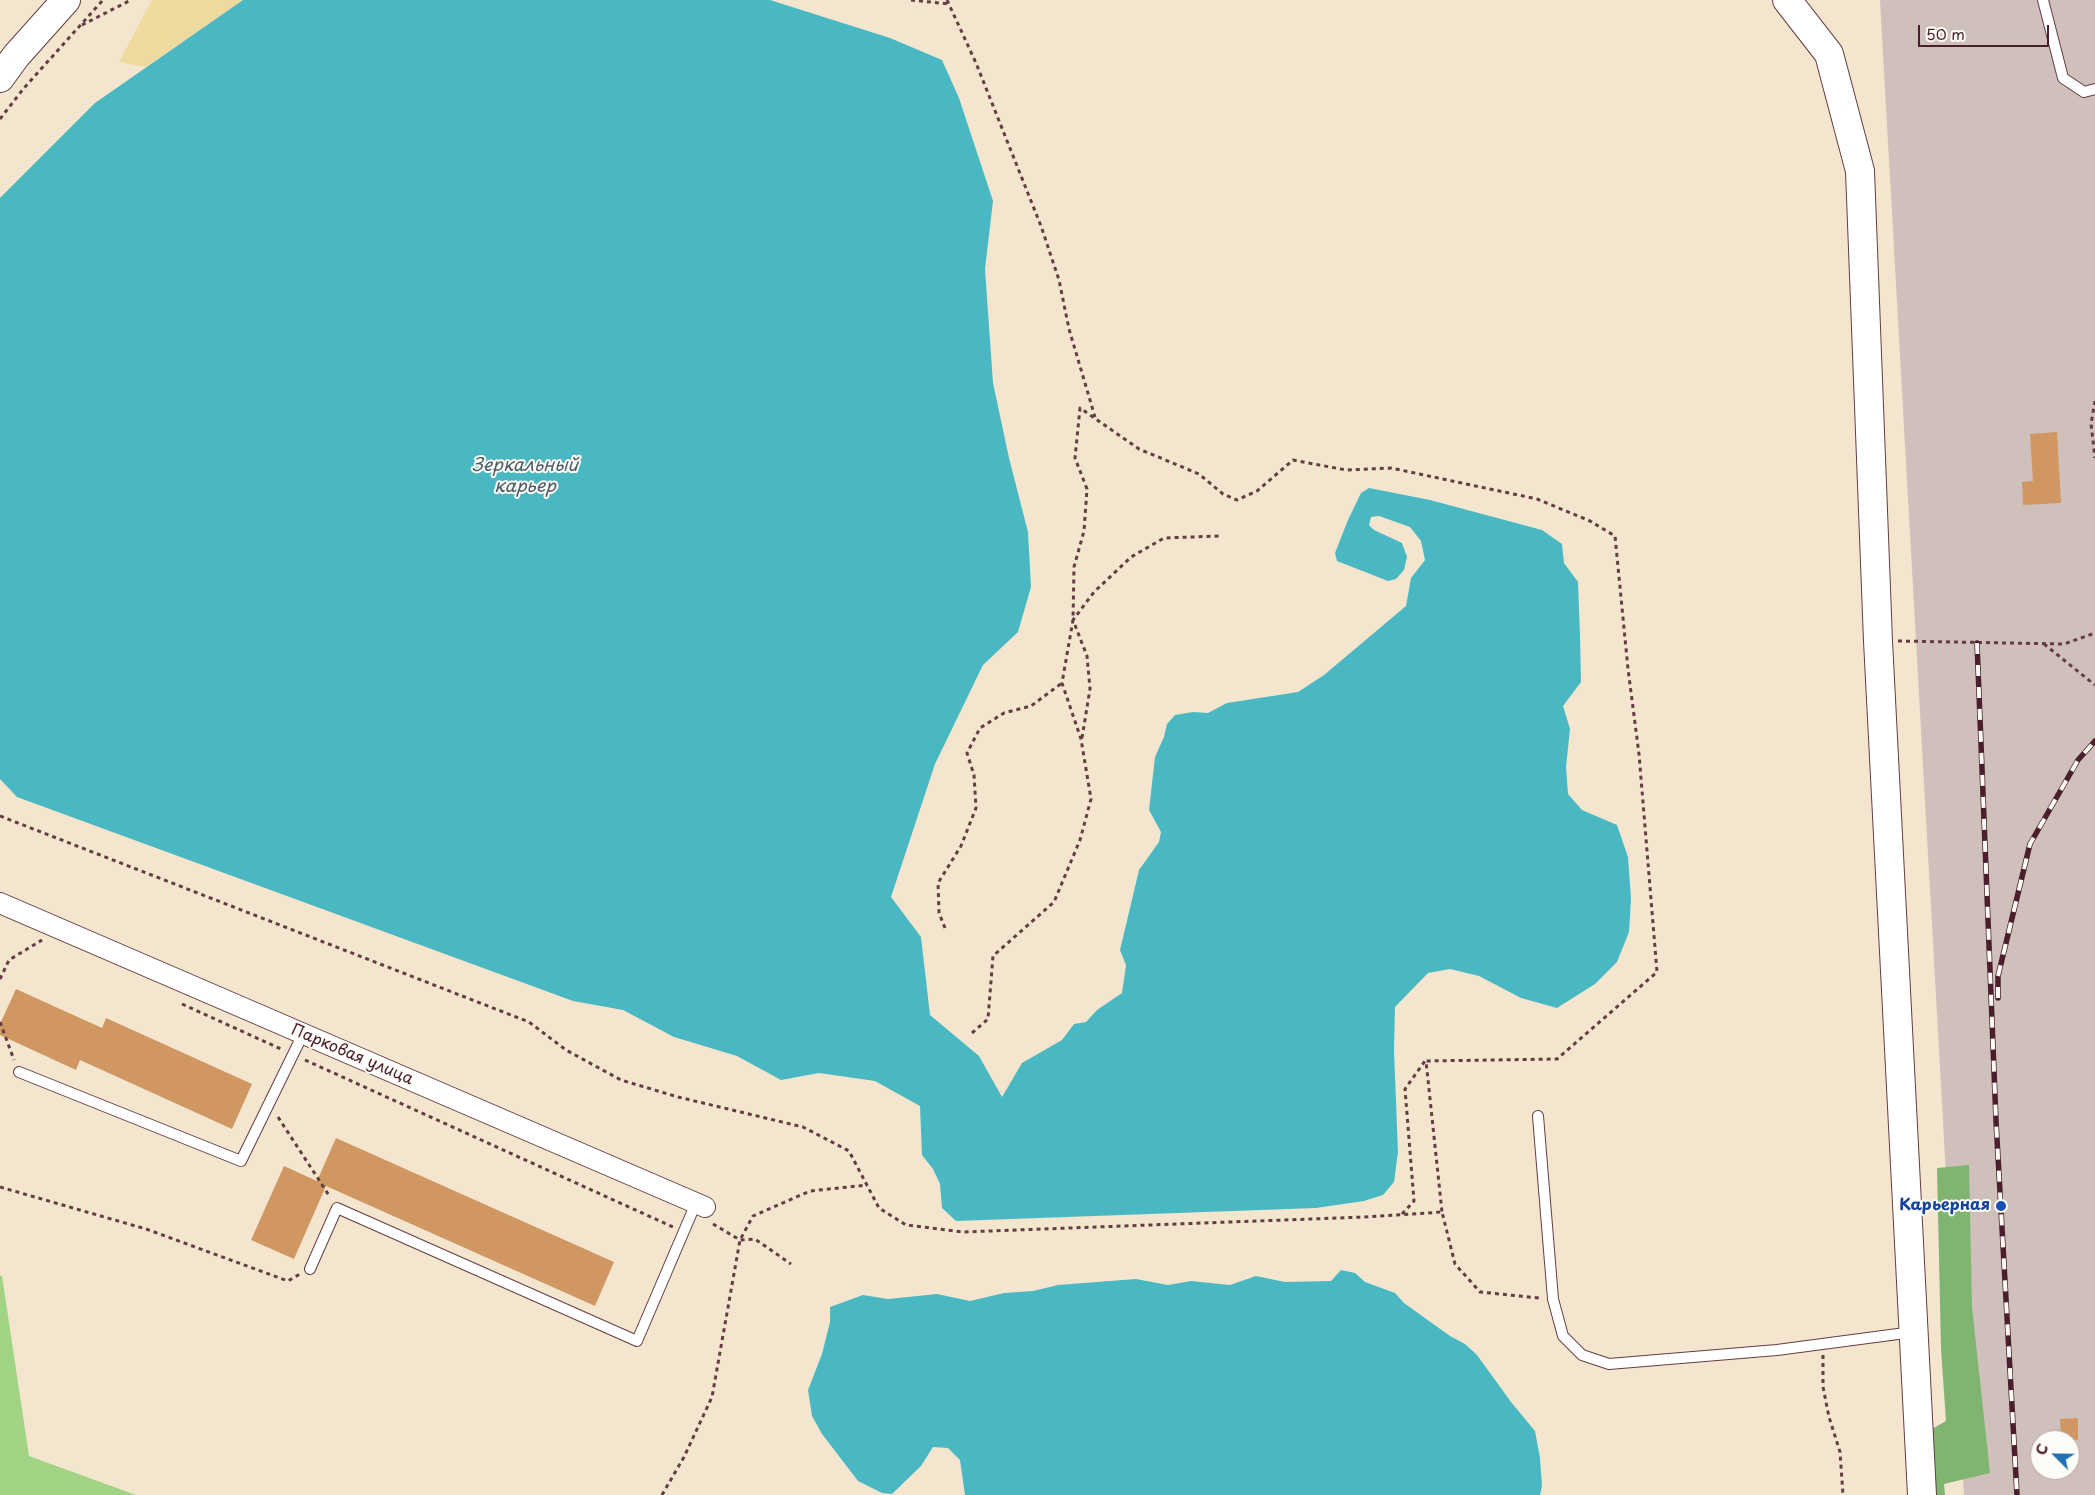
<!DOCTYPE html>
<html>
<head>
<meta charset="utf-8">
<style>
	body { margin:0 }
	#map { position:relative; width:2095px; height:1495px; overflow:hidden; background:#f4e6ce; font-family:"Playpen Sans",sans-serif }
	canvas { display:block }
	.north { position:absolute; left:2030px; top:1430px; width:50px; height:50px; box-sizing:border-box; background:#fdfcf7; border:1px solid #b5a4a5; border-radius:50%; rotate:293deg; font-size:14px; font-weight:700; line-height:20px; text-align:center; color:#4a1f2b }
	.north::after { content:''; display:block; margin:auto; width:18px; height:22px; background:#1f6fb2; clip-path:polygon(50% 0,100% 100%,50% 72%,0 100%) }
	.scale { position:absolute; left:1918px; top:25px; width:131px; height:22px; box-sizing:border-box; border:2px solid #4a1f2b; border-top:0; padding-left:6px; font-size:15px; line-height:18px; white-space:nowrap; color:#4a1f2b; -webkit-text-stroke:4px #fdfcf7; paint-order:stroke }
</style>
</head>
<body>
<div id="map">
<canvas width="2095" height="1495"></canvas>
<div class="north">С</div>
<div class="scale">50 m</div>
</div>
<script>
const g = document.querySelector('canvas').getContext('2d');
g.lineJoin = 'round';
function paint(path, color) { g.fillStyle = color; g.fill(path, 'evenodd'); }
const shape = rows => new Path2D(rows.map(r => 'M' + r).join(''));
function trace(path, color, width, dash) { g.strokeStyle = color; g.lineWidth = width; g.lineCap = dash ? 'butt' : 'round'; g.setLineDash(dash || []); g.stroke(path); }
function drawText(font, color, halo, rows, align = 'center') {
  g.font = font + ' "Playpen Sans",sans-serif'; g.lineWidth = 4; g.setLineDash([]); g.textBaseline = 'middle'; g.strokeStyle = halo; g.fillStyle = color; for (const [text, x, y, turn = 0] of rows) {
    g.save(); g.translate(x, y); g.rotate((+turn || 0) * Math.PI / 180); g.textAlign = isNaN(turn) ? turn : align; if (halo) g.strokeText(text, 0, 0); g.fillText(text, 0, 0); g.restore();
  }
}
paint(shape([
	[1880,0,2095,0,2095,1495,1964,1495],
	[2040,1440,2070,1440,2070,1470,2040,1470]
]), '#d0c0bc');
paint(shape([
	[0,1276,2,1276,29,1456,136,1495,0,1495]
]), '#a0d383');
paint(shape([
	[1969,1165,1972,1307,1990,1473,1944,1484,1945,1495,1922,1495,1918,1437,1946,1421,1941,1349,1937,1168]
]), '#80b571');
paint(shape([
	[152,0,243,0,146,67,119,62]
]), '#eeda9e');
paint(shape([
	[243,0,770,0,890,38,942,60,959,98,993,201,985,269,993,383,1009,458,1028,532,1031,587,1018,632,983,665,935,764,891,897,921,937,930,1015,979,1056,1002,1097,1022,1063,1062,1040,1074,1024,1086,1022,1097,1010,1122,993,1126,965,1120,950,1139,870,1159,842,1161,832,1149,810,1155,757,1164,737,1167,724,1175,715,1193,712,1208,713,1227,703,1298,692,1324,675,1406,606,1411,578,1425,560,1421,541,1410,527,1379,516,1371,517,1369,525,1374,530,1402,543,1407,557,1404,570,1396,579,1388,581,1337,561,1335,553,1348,520,1361,493,1369,488,1430,500,1542,530,1562,544,1564,563,1578,582,1580,635,1581,682,1563,706,1570,729,1566,767,1568,794,1582,810,1617,825,1628,857,1631,899,1629,932,1617,962,1595,984,1557,1008,1521,998,1479,976,1450,969,1428,973,1395,1007,1394,1050,1398,1152,1394,1182,1383,1195,1364,1201,1316,1208,956,1221,942,1208,940,1184,933,1169,922,1155,920,1106,875,1081,819,1073,781,1080,737,1056,674,1037,623,1010,573,1001,17,797,0,779,0,198,95,103],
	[1341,1270,1355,1273,1365,1282,1395,1293,1404,1303,1450,1336,1465,1344,1477,1355,1511,1402,1535,1431,1540,1458,1542,1486,1540,1495,965,1495,960,1460,948,1448,933,1447,921,1466,892,1494,882,1493,858,1481,822,1434,812,1416,808,1390,822,1354,830,1322,830,1307,863,1295,888,1299,937,1294,970,1301,1004,1293,1033,1291,1058,1285,1136,1279,1168,1285,1191,1281,1230,1285,1256,1276,1285,1282,1331,1281]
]), '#4ab8c3');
paint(shape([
	[2057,432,2061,503,2023,505,2022,482,2033,481,2030,434],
	[16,989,102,1028,106,1018,252,1084,232,1129,80,1060,76,1070,0,1035,0,1024],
	[336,1138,614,1262,595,1306,326,1186,294,1259,251,1240,284,1166,317,1181],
	[2078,1418,2078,1440,2061,1440,2060,1419]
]), '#d09763');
const lane = shape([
	[2043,0,2063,78,2084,92,2095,89],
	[19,1072,241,1161,303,1034],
	[1538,1116,1553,1299,1563,1336,1582,1355,1609,1364,1777,1350,1913,1332],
	[310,1269,337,1208,637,1341,696,1203]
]);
const street = shape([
	[0,903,705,1207]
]);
const secondary = shape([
	[1787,0,1829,54,1860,171,1878,641,1922,1495],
	[0,78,16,56,66,0]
]);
trace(lane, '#643d43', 12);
trace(street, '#643d43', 22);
trace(secondary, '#643d43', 30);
trace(shape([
	[911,0,949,4],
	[947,0,976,63,1041,226,1059,280,1069,329,1095,417],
	[82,25,131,0],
	[0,119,24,88,103,0],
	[2095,401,2091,424,2095,458],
	[1898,641,2064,644,2095,633],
	[2044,644,2095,685],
	[1082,738,1090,689,1087,656,1073,620,1094,592,1131,557,1164,538,1220,536],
	[0,816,529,1022,566,1050,621,1080,678,1097,803,1127,849,1151,879,1208,906,1225,963,1232,1364,1217,1442,1212,1455,1264,1480,1292,1539,1298],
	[945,928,939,913,938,883,961,846,976,808,974,775,967,753,980,728,1004,713,1031,706,1062,683],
	[0,979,9,960,42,940],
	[182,1004,281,1049],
	[0,1022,14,1060],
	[972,1033,988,1019,993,956,1054,902,1080,840,1091,799,1081,739,1062,683,1073,620,1074,567,1084,531,1087,489,1075,458,1080,408,1139,449,1199,474,1223,494,1237,500,1257,491,1293,460,1346,470,1391,468,1537,499,1590,521,1615,536,1628,669,1639,754,1657,972,1557,1059,1426,1061,1442,1212],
	[305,1060,673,1227],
	[278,1117,330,1197],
	[0,1187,146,1229,288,1281,300,1274],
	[1402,1214,1414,1201,1405,1089,1425,1061],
	[713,1224,740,1240,755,1239,791,1264],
	[1823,1355,1823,1387,1829,1417,1840,1452,1843,1495],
	[662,1495,684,1457,712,1397,740,1240,753,1216,810,1191,867,1185]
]), '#643d43', 3, [4, 4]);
trace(lane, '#fff', 10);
trace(street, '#fff', 20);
trace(secondary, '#fff', 28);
const rail = shape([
	[1977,643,1996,1121,2017,1495],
	[1998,998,1998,976,2030,844,2078,760,2095,741]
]);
trace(rail, '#4a1f2b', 5.5);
trace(rail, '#fdfcf7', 4, [11]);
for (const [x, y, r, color] of [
	[2001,1206,6,"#1a4fb4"]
]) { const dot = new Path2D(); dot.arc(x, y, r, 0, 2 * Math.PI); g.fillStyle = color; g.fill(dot); trace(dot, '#fdfcf7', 2); }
drawText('16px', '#4a1f2b', '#fdfcf7', [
	["Парковая улица",352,1055,23]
]);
drawText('bold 16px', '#164399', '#fdfcf7', [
	["Карьерная",1990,1206]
], 'right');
drawText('italic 18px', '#4a5c68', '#fdfcf7', [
	["Зеркальный",525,466],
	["карьер",525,487]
]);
</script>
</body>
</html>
